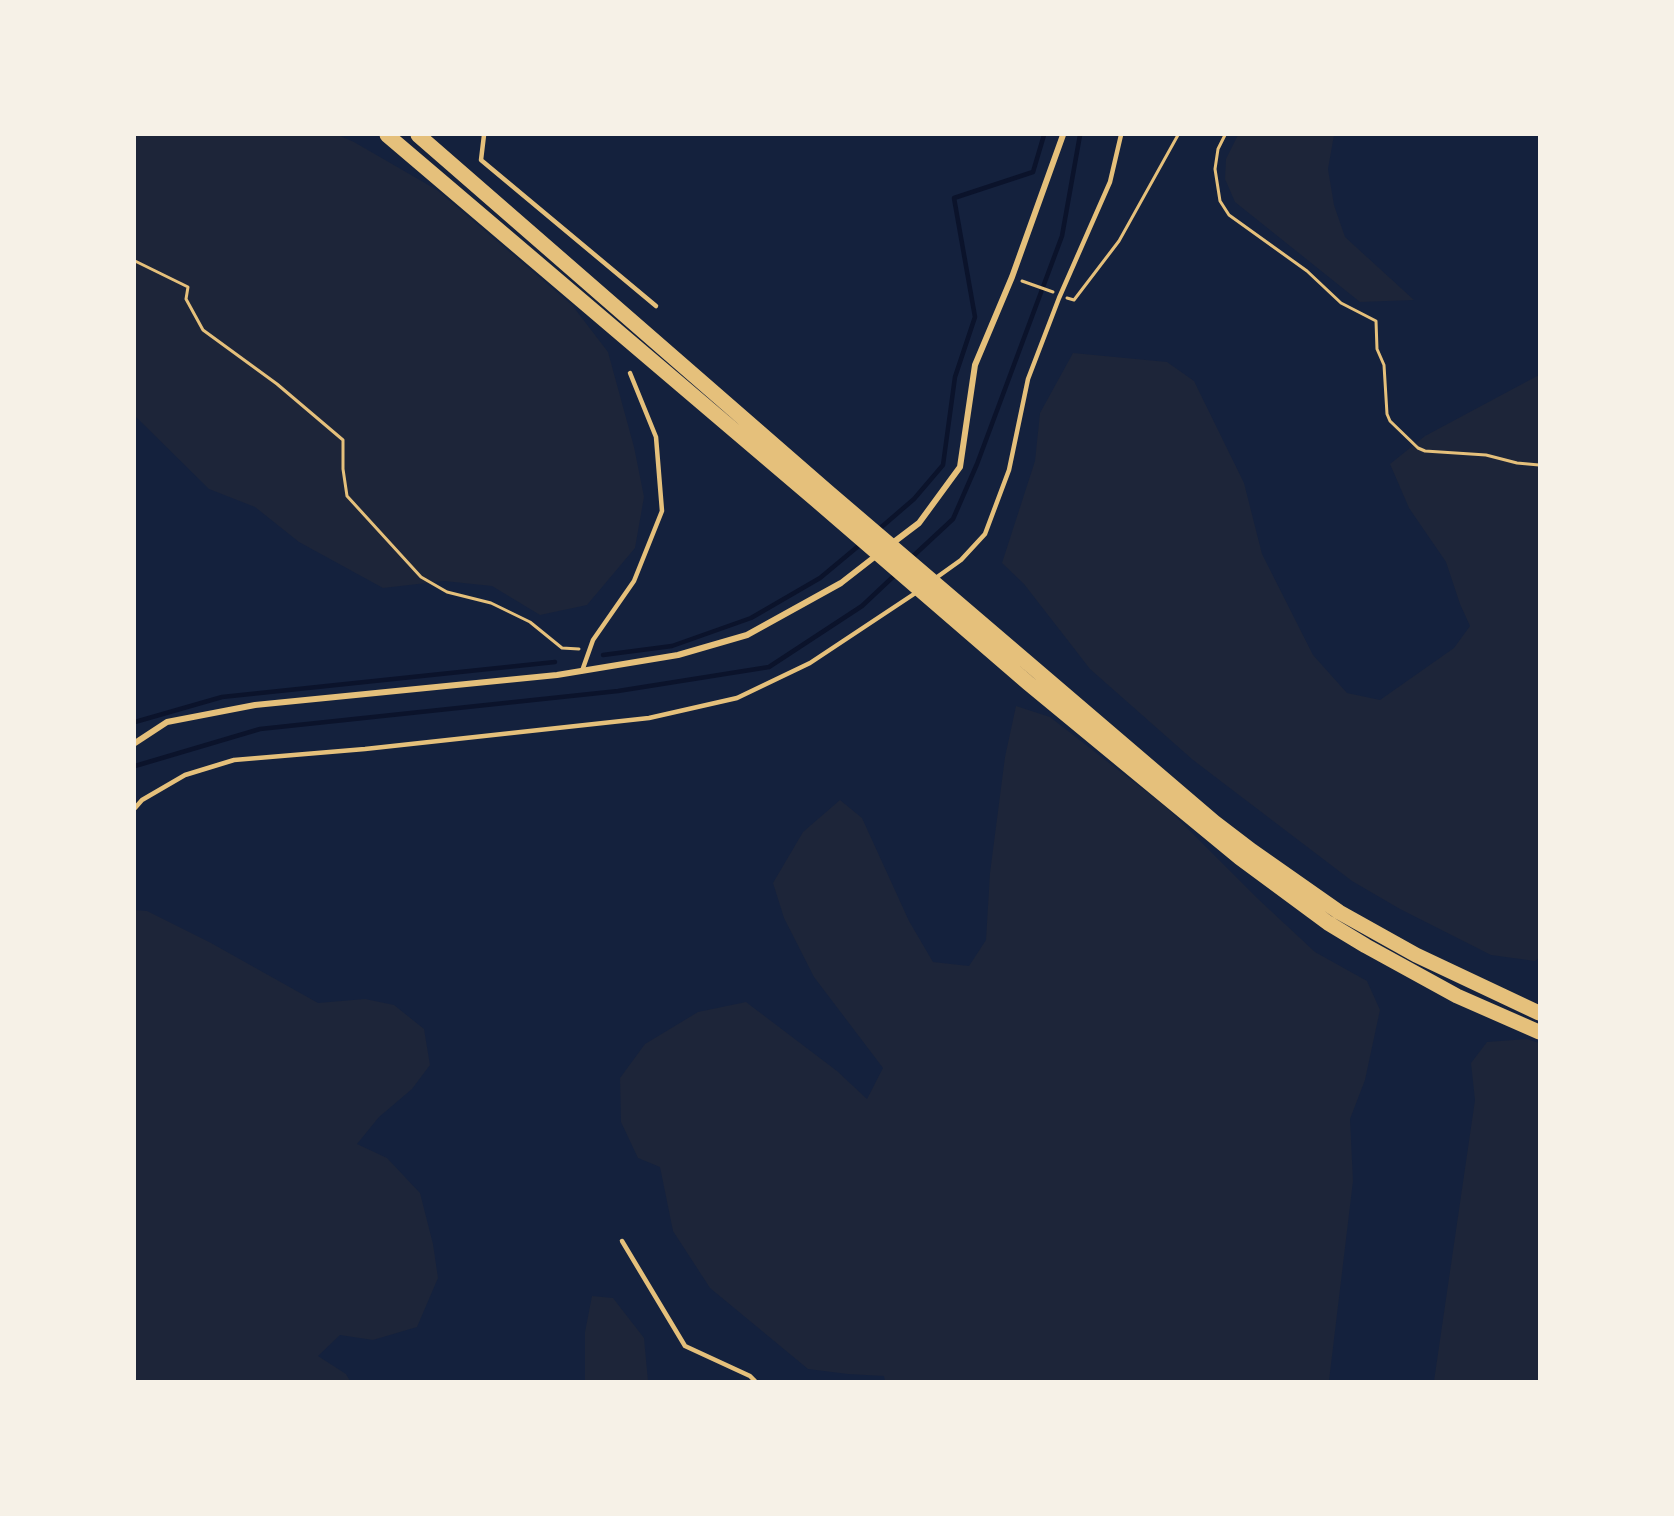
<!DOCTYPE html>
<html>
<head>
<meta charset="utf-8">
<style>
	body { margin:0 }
	#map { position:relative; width:1674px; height:1516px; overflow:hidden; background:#14213d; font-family:"Playfair Display",serif }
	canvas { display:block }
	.frame { position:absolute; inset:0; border:136px solid #f6f1e7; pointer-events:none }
</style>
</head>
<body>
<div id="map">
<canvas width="1674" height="1516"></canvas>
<div class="frame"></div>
</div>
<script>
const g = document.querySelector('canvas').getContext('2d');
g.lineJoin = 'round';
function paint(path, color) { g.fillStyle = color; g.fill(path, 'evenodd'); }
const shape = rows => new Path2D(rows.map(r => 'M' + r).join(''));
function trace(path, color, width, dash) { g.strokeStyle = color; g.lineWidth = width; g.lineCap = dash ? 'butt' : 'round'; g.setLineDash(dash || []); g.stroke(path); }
paint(shape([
	[135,135,338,135,354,142,437,190,572,305,608,352,634,447,644,497,635,548,587,605,540,615,492,586,444,581,383,588,299,542,255,507,209,489,135,416],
	[1238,135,1334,135,1328,169,1334,205,1345,237,1414,300,1360,302,1235,202,1225,179,1226,159],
	[1073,353,1167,362,1194,381,1244,483,1262,554,1313,655,1347,693,1380,700,1454,648,1470,626,1460,604,1446,562,1409,508,1390,464,1425,436,1539,375,1539,958,1535,961,1491,955,1400,909,1352,881,1193,760,1090,669,1024,584,1002,563,1035,461,1040,413],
	[1016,706,1050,717,1166,807,1257,898,1315,952,1367,981,1380,1010,1365,1080,1350,1119,1353,1181,1329,1381,885,1381,884,1376,848,1374,808,1369,710,1288,673,1231,660,1167,638,1158,621,1122,620,1078,645,1044,698,1012,746,1002,837,1071,867,1099,883,1068,814,977,784,918,773,883,803,832,840,800,862,818,909,921,933,962,969,966,986,940,990,873,1005,757],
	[135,910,147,911,211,943,318,1003,365,999,394,1005,424,1029,430,1065,412,1089,379,1117,357,1144,387,1158,420,1193,433,1244,438,1278,417,1327,373,1340,340,1335,318,1356,346,1374,350,1381,135,1381],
	[1527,1039,1539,1043,1539,1381,1434,1381,1475,1100,1471,1063,1487,1042],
	[592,1296,613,1298,644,1338,648,1381,585,1381,585,1332]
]), '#1d2539');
trace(shape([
	[878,530,914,499,943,465,955,377,975,317,954,198,1033,172,1044,135],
	[910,559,953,519,977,464,1062,236,1080,135],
	[603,655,672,646,751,618,820,578,862,543],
	[135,722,222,697,555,662],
	[135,766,260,729,618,691,769,667,862,606,896,574]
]), '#0b132b', 4.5);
trace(shape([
	[1225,135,1218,149,1215,169,1220,201,1229,215,1307,271,1341,303,1376,321,1377,349,1384,365,1387,414,1390,421,1418,448,1425,451,1486,455,1517,463,1539,465],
	[135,261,188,287,186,299,203,330,277,384,343,440,343,469,347,496,421,577,447,592,491,603,530,622,562,648,579,649],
	[1022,281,1053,292],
	[1067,298,1074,300,1119,241,1178,135]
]), '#e5c07b', 3);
trace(shape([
	[484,135,481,160,656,306],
	[933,580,961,560,985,534,1009,470,1028,379,1059,298,1110,182,1121,135],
	[582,671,593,640,634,581,662,511,656,437,630,373],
	[135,808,142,800,185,775,234,760,365,749,649,718,737,698,810,663,917,592],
	[622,1241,685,1346,750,1376,755,1381]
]), '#e5c07b', 4.5);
trace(shape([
	[890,545,919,523,960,467,975,365,1012,277,1063,135],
	[135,743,167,722,255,705,557,675,678,655,747,635,841,583,877,555]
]), '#e5c07b', 6);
trace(shape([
	[387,135,816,500,1028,683,1240,858,1328,923,1366,946,1457,996,1539,1032],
	[418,135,828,492,1214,822,1252,851,1339,912,1416,955,1539,1013]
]), '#e5c07b', 15);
</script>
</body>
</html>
